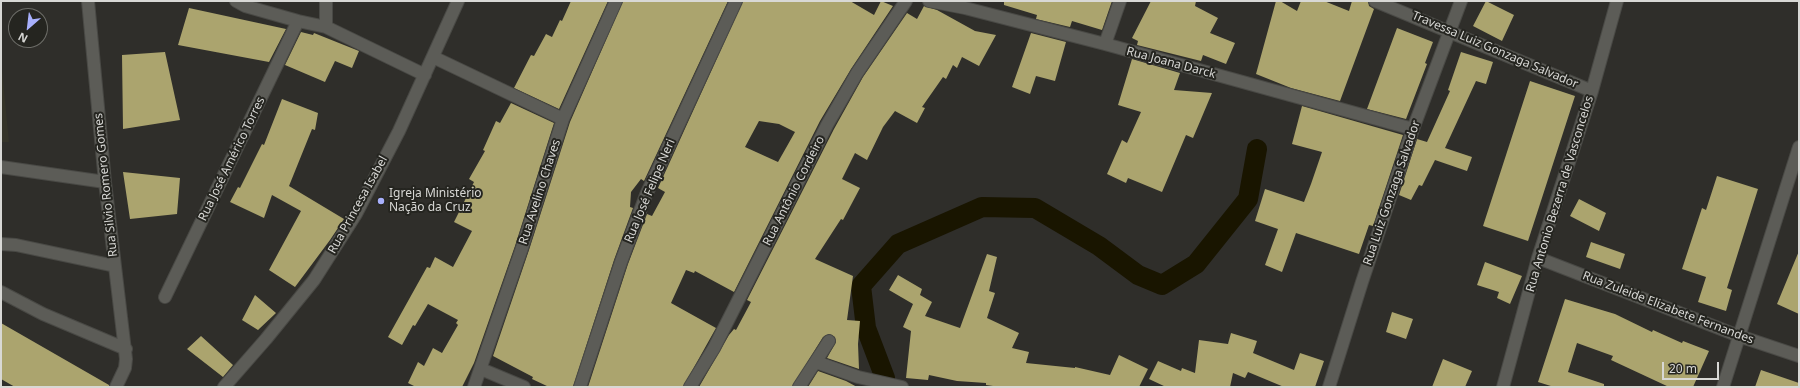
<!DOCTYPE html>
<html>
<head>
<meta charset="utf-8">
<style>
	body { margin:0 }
	#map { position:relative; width:1800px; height:388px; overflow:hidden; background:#2f2e2a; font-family:"Noto Sans",sans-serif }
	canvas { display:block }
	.frame { position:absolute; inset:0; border:2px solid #d8d8d5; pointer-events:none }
	.north { position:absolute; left:8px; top:8px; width:40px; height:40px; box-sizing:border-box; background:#252520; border:1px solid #6d6d68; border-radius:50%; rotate:208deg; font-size:11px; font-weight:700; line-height:16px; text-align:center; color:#d8d8d5 }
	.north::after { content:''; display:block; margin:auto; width:14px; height:18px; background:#a8b0fc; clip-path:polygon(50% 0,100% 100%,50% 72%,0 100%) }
	.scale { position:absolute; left:1662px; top:362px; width:57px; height:18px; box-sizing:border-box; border:2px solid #d8d8d5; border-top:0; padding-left:5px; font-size:12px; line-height:14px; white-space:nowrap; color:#d8d8d5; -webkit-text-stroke:3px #252520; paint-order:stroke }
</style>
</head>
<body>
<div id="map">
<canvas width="1800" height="388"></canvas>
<div class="frame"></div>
<div class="north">N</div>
<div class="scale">20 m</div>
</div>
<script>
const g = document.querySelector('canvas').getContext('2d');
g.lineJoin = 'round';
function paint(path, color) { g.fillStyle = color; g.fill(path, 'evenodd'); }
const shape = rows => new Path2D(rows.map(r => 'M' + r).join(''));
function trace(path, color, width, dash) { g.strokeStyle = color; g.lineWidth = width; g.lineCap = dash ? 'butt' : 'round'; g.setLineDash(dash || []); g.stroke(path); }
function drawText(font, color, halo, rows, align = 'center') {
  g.font = font + ' "Noto Sans",sans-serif'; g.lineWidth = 4; g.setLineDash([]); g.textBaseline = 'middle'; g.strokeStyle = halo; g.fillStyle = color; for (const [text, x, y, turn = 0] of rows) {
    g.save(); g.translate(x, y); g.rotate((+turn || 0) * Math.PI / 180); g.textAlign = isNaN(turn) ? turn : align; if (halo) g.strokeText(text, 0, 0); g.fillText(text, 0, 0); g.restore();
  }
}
paint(shape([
	[1,59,9,142,1,142]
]), '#353429');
trace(shape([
	[885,378,866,328,861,286,898,244,982,207,1035,208,1099,246,1138,275,1162,285,1196,264,1248,199,1257,149]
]), '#191500', 20);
paint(shape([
	[571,1,608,1,559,109,514,88,531,55,534,56,546,34,552,37,560,20,562,21],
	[623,1,728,1,644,181,641,179,631,192,630,207,633,208,614,260,573,387,549,387,532,379,533,377,493,356,529,250,570,122],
	[743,1,850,1,874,15,881,1,893,6,851,69,820,121,734,292,695,271,694,273,686,270,671,303,716,328,683,387,588,387,628,264,647,214,652,216,665,192,658,188],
	[759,121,779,124,795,132,778,162,745,147],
	[1004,1,1112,1,1102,30,1072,21,1070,27,1036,19,1037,15,1004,5],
	[1151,1,1196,1,1195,6,1218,18,1210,33,1235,43,1226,64,1203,55,1201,61,1137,45,1138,41,1132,38],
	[1276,1,1280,1,1297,11,1301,1,1324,1,1349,11,1352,1,1368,1,1369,6,1374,9,1340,101,1291,88,1256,74],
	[1486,1,1514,15,1502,41,1473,26],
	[924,6,937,10,975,31,996,35,979,66,962,57,957,68,953,65,946,79,943,77,922,107,925,108,917,123,895,111,883,127,867,160,855,153,842,179,860,188,843,220,841,219,815,259,853,276,847,320,860,321,858,344,859,369,827,358,836,342,835,337,829,334,823,337,792,387,699,387,729,335,734,329,736,330,751,302,747,300,834,129,863,77,907,13,917,19],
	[189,8,286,29,269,62,178,45],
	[1397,28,1433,42,1425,63,1427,64,1406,119,1367,109],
	[301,32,313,35,314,33,359,51,352,68,335,61,325,82,285,65],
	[1031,33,1066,42,1055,81,1036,76,1030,94,1012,87],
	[165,52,180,120,123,129,122,55],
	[1461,52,1493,62,1486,84,1476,81,1445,148,1472,157,1467,171,1435,160,1422,186,1419,185,1411,200,1399,195,1417,139,1427,142,1450,91,1448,90],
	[1132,59,1180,73,1174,90,1212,93,1193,138,1186,135,1162,192,1128,178,1126,183,1107,174,1122,140,1127,143,1141,112,1118,105],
	[1530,81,1575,96,1528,241,1483,226],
	[282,99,318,113,315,130,312,129,289,186,344,219,330,240,295,287,269,270,301,211,272,195,264,218,230,202,238,187,240,188,262,144,264,145],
	[511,103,554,123,515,246,474,363,462,387,416,387,408,383,418,362,424,366,433,348,442,353,458,325,456,323,458,320,428,304,415,326,413,325,402,345,388,337,427,267,430,268,435,257,453,267,472,231,454,222,474,182,469,179,485,151,483,150,496,121,500,123],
	[1302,106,1403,135,1373,226,1369,225,1359,254,1296,233,1282,272,1265,265,1278,229,1255,221,1265,189,1304,202,1311,184,1322,152,1292,144],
	[123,172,180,178,177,214,130,219],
	[1717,176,1758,189,1727,288,1732,290,1726,311,1698,302,1706,277,1682,269,1702,208,1706,210],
	[1579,199,1606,213,1599,231,1570,216],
	[1591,242,1625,254,1620,269,1586,257],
	[1799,251,1799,314,1777,304],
	[987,254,997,257,989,291,995,293,987,318,1019,333,1012,348,1029,352,1026,363,1075,368,1075,367,1110,375,1119,355,1148,369,1139,387,1000,387,986,385,986,383,957,381,929,375,928,380,906,378,911,331,903,327,913,304,889,290,898,275,922,289,920,295,932,302,925,316,960,328],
	[1485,262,1522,276,1510,304,1497,298,1499,292,1477,285],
	[255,295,276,313,258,330,242,320],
	[1565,299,1615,314,1652,332,1653,330,1682,343,1683,341,1709,351,1693,387,1669,387,1611,360,1613,356,1577,343,1568,372,1604,384,1604,387,1554,387,1538,382],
	[1392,312,1413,319,1406,339,1386,332],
	[1,323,109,385,109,387,15,387,1,379],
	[1231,333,1257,341,1253,353,1294,370,1300,353,1324,361,1315,387,1284,387,1248,372,1245,378,1233,373,1230,387,1166,387,1149,379,1158,361,1181,371,1182,368,1195,373,1199,340,1228,344],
	[201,336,233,365,223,377,187,349],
	[1443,359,1472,371,1465,387,1432,387],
	[1761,370,1799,383,1799,387,1755,387],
	[818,371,846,381,857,387,808,387]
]), '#aba46e');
const minor = shape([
	[88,1,105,182,126,359,125,368,116,387],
	[236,1,245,6,298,21,326,27,425,75],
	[929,1,965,8,1105,44,1413,129],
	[1375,1,1592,91],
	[326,27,326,1],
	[1105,44,1120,1],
	[433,57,563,119],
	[1,167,105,182],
	[1,244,16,245,115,266],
	[1538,258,1739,336,1799,356],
	[1,292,43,314,126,349],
	[165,297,298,21],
	[816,362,858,377,902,387],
	[481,369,524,387],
	[224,387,266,339,314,280,356,214,399,131,458,1],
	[474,387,522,248,563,119,616,1],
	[580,387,621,262,646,195,736,1],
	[690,387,714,348,827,125,857,73,906,1],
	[799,387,829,341],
	[1329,387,1362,282,1413,129,1461,1],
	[1503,387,1538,258,1592,91,1617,1],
	[1723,387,1799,147]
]);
trace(minor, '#494945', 14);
trace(minor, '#5c5c57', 12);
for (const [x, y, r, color] of [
	[381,201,4,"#a8b0fc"]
]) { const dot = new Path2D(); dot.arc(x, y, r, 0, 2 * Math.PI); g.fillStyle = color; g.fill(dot); trace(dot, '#252520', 1.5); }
drawText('12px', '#d8d8d5', '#252520', [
	["Travessa Luiz Gonzaga Salvador",1495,50,23],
	["Rua Joana Darck",1171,63,15],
	["Rua José Américo Torres",232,159,-64],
	["Rua Silvio Romero Gomes",106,185,-96],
	["Rua José Felipe Neri",650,191,-67],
	["Rua Antônio Cordeiro",794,191,-63],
	["Rua Avelino Chaves",540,192,-72],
	["Rua Luiz Gonzaga Salvador",1392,193,-71],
	["Rua Antonio Bezerra de Vasconcelos",1560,194,-73],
	["Rua Princesa Isabel",358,205,-61],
	["Rua Zuleide Elizabete Fernandes",1668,308,21]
]);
drawText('12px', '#d8d8d5', '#252520', [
	["Igreja Ministério",389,194],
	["Nação da Cruz",389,208]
], 'left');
</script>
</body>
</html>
